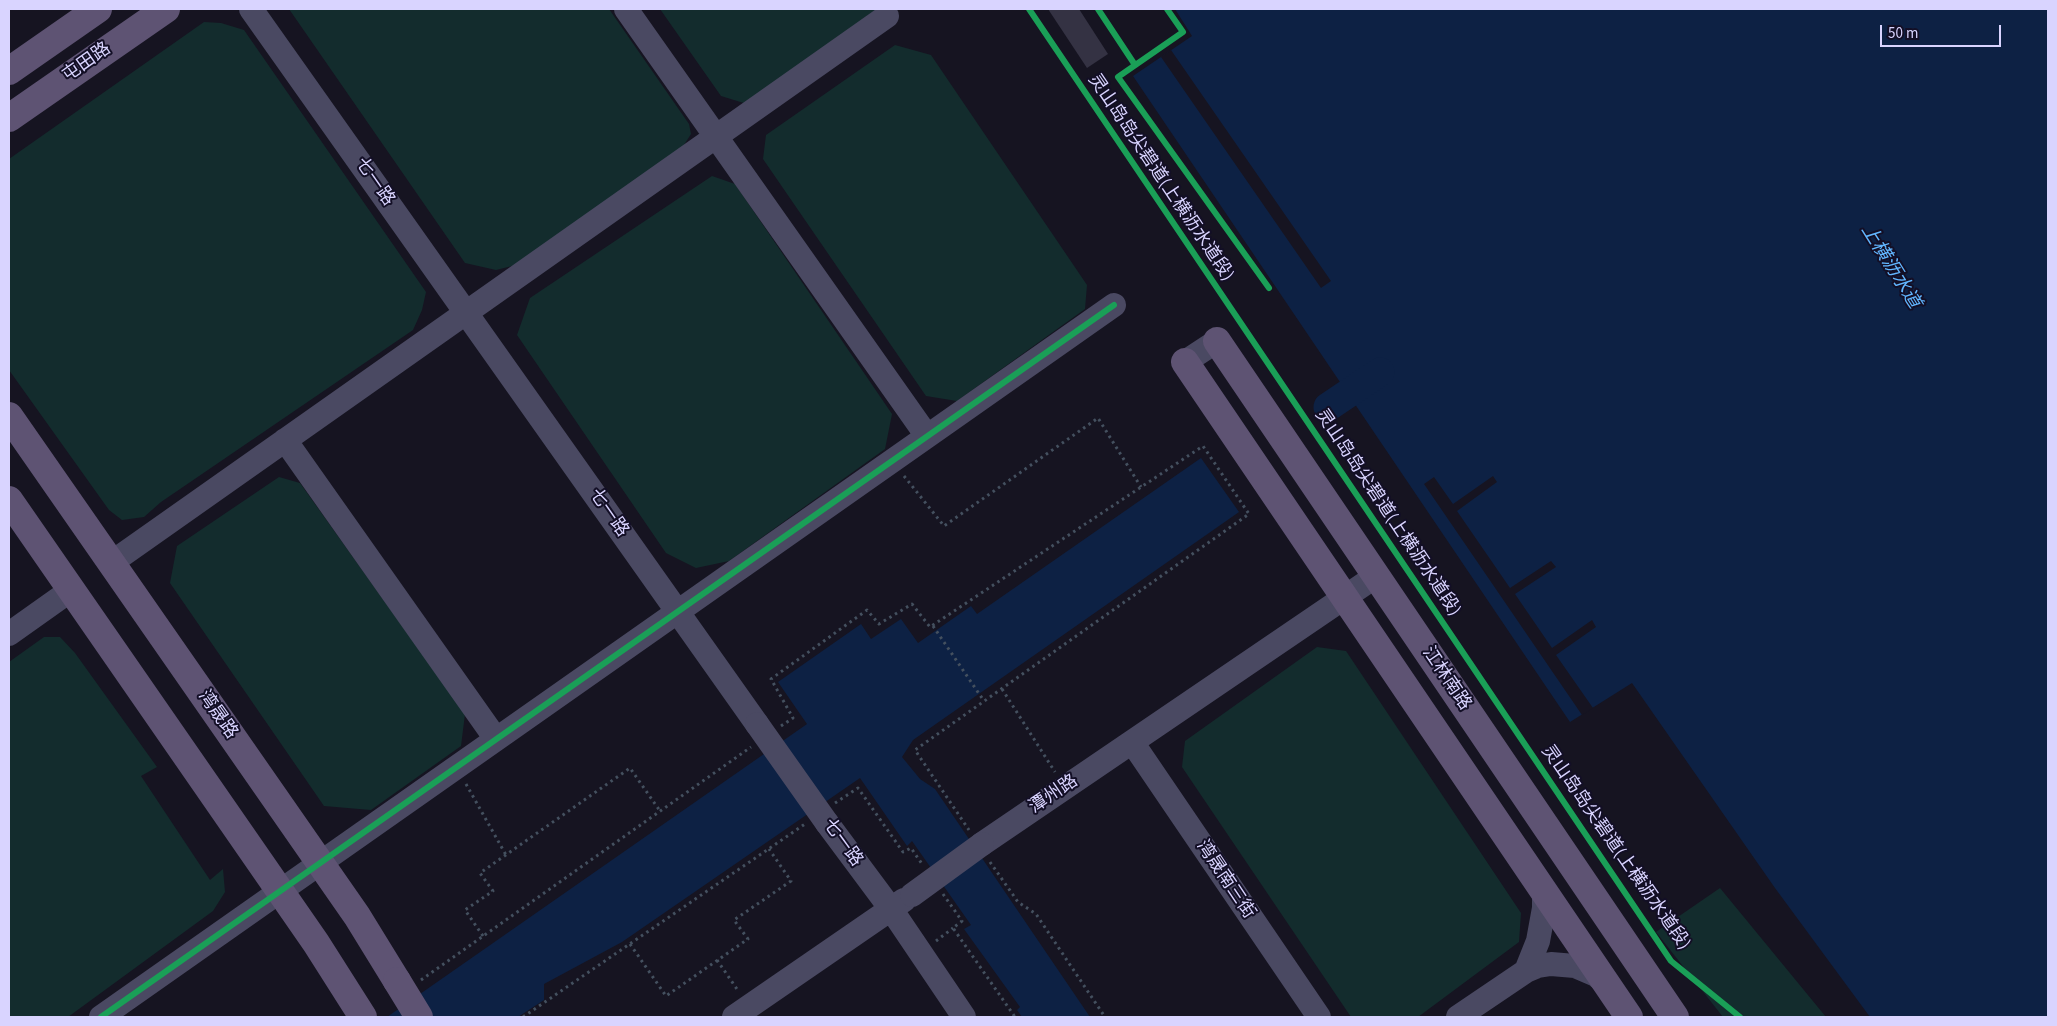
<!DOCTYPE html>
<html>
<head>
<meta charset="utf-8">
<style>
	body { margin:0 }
	#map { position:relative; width:2057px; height:1026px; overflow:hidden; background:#161421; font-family:"Source Sans 3",sans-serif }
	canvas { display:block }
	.frame { position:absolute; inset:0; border:10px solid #d9d4ff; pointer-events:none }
	.scale { position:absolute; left:1880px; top:25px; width:121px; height:22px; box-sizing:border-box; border:2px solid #d9d4ff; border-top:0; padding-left:6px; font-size:15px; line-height:18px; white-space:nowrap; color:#d9d4ff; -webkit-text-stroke:4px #130f26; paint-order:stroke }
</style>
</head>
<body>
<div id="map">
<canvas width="2057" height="1026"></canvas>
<div class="frame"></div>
<div class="scale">50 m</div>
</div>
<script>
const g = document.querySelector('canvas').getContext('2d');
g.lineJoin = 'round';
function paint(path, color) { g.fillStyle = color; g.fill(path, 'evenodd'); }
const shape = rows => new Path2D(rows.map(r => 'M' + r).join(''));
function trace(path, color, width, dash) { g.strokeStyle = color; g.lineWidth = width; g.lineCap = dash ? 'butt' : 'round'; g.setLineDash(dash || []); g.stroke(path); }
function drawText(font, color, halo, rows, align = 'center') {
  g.font = font + ' "Source Sans 3","Noto Sans SC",sans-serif'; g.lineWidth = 4; g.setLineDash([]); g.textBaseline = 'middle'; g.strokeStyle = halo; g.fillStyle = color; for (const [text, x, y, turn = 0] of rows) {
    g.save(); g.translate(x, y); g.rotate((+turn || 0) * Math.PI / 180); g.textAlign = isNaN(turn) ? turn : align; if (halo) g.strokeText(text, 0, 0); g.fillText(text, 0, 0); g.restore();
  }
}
paint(shape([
	[289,9,609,9,689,124,691,134,680,151,516,265,496,270,465,263],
	[660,9,877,9,747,104,721,96],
	[204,22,221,23,244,30,426,292,422,310,413,330,161,502,144,517,122,520,109,510,9,370,9,159],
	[895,45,931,55,1087,285,1085,309,957,401,926,396,763,159,766,135],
	[712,176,735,184,892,414,885,449,729,561,696,568,666,553,517,335,530,298],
	[279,477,300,483,465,714,461,746,371,810,324,806,170,583,177,546],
	[44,637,60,637,75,653,157,767,141,776,210,880,223,869,225,892,213,911,68,1017,9,1017,9,662],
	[1317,647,1346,651,1521,913,1519,942,1418,1017,1351,1017,1182,767,1185,741],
	[1720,888,1826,1017,1723,1017,1656,932]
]), '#132c2d');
paint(shape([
	[1175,9,2048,9,2048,1017,1870,1017,1775,888,1632,683,1570,722,1133,76,1192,36],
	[1201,458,1239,512,913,740,902,757,920,779,935,789,1090,1017,1022,1017,1017,1010,1020,1007,964,929,971,925,912,841,907,846,860,778,622,942,544,984,544,1000,518,1017,387,1017,807,724,778,682,861,624,871,639,901,619,918,643,971,606,977,614]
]), '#0d2144');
paint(shape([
	[1171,50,1331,281,1321,288,1161,57],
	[1493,476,1497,482,1457,511,1510,588,1551,561,1556,567,1515,594,1552,648,1592,620,1596,627,1556,655,1593,708,1582,715,1424,484,1434,477,1453,504]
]), '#161421');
trace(shape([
	[1328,407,1380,372]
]), '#0d2144', 29);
paint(shape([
	[1048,9,1079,9,1108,54,1087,68]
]), '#343243');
trace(shape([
	[904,476,944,526,1098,418,1141,487],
	[933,626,984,701],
	[1002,689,1055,772],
	[781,726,793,718,771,679,867,610,879,624,912,604,930,627,1203,446,1249,514,915,750,969,830],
	[466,784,506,855],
	[835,803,858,788,903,852,911,848,922,864],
	[990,862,1018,902,1036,914,1105,1017],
	[943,894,962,921,953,928,1015,1017],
	[483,936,465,910,493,891,480,873,630,768,660,811],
	[936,941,953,928],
	[630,944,666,996,748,939,734,920,791,881,769,849],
	[717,960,739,992],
	[421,980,751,747],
	[523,1017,805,824]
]), '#44505f', 3, [2.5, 4]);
trace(shape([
	[251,9,757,724],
	[626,9,927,436],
	[1185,362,1217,341],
	[285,440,496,739],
	[111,563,887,16],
	[9,634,71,590],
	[1132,742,1319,1017],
	[827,823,891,909,964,1017],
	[982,844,1376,576],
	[1526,971,1538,941,1544,908,1544,892],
	[101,1017,1114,305],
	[734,1017,904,900],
	[1458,1017,1526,971,1538,966,1551,964,1575,966,1596,975,1604,982]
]), '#4a4962', 24);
trace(shape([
	[9,71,98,9],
	[9,118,166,9],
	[1217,341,1675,1017],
	[1185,362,1629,1017],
	[9,416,357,916,397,981],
	[9,500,316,943,363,1017]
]), '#5e5373', 28);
trace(shape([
	[757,724,827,823],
	[912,895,982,844]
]), '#4a4962', 24);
trace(shape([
	[397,981,419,1017]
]), '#5e5373', 28);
trace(shape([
	[1029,9,1671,961,1740,1017],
	[1098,9,1135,65],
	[1167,9,1183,32,1118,77,1269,288],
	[101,1017,1114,305]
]), '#1a9f57', 6);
drawText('18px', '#d9d4ff', '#130f26', [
	["屯田路",87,63,-35],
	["灵山岛岛尖碧道(上横沥水道段)",1160,178,56],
	["七一路",374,182,55],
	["七一路",608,513,55],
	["灵山岛岛尖碧道(上横沥水道段)",1387,513,56],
	["江林南路",1446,679,56],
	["湾晟路",217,715,55],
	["潭州路",1054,795,-34],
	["七一路",842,843,54],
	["灵山岛岛尖碧道(上横沥水道段)",1615,848,55],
	["湾晟南三街",1225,880,56]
]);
drawText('italic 19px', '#62b6ff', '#130f26', [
	["上横沥水道",1890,267,58]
]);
</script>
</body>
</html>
